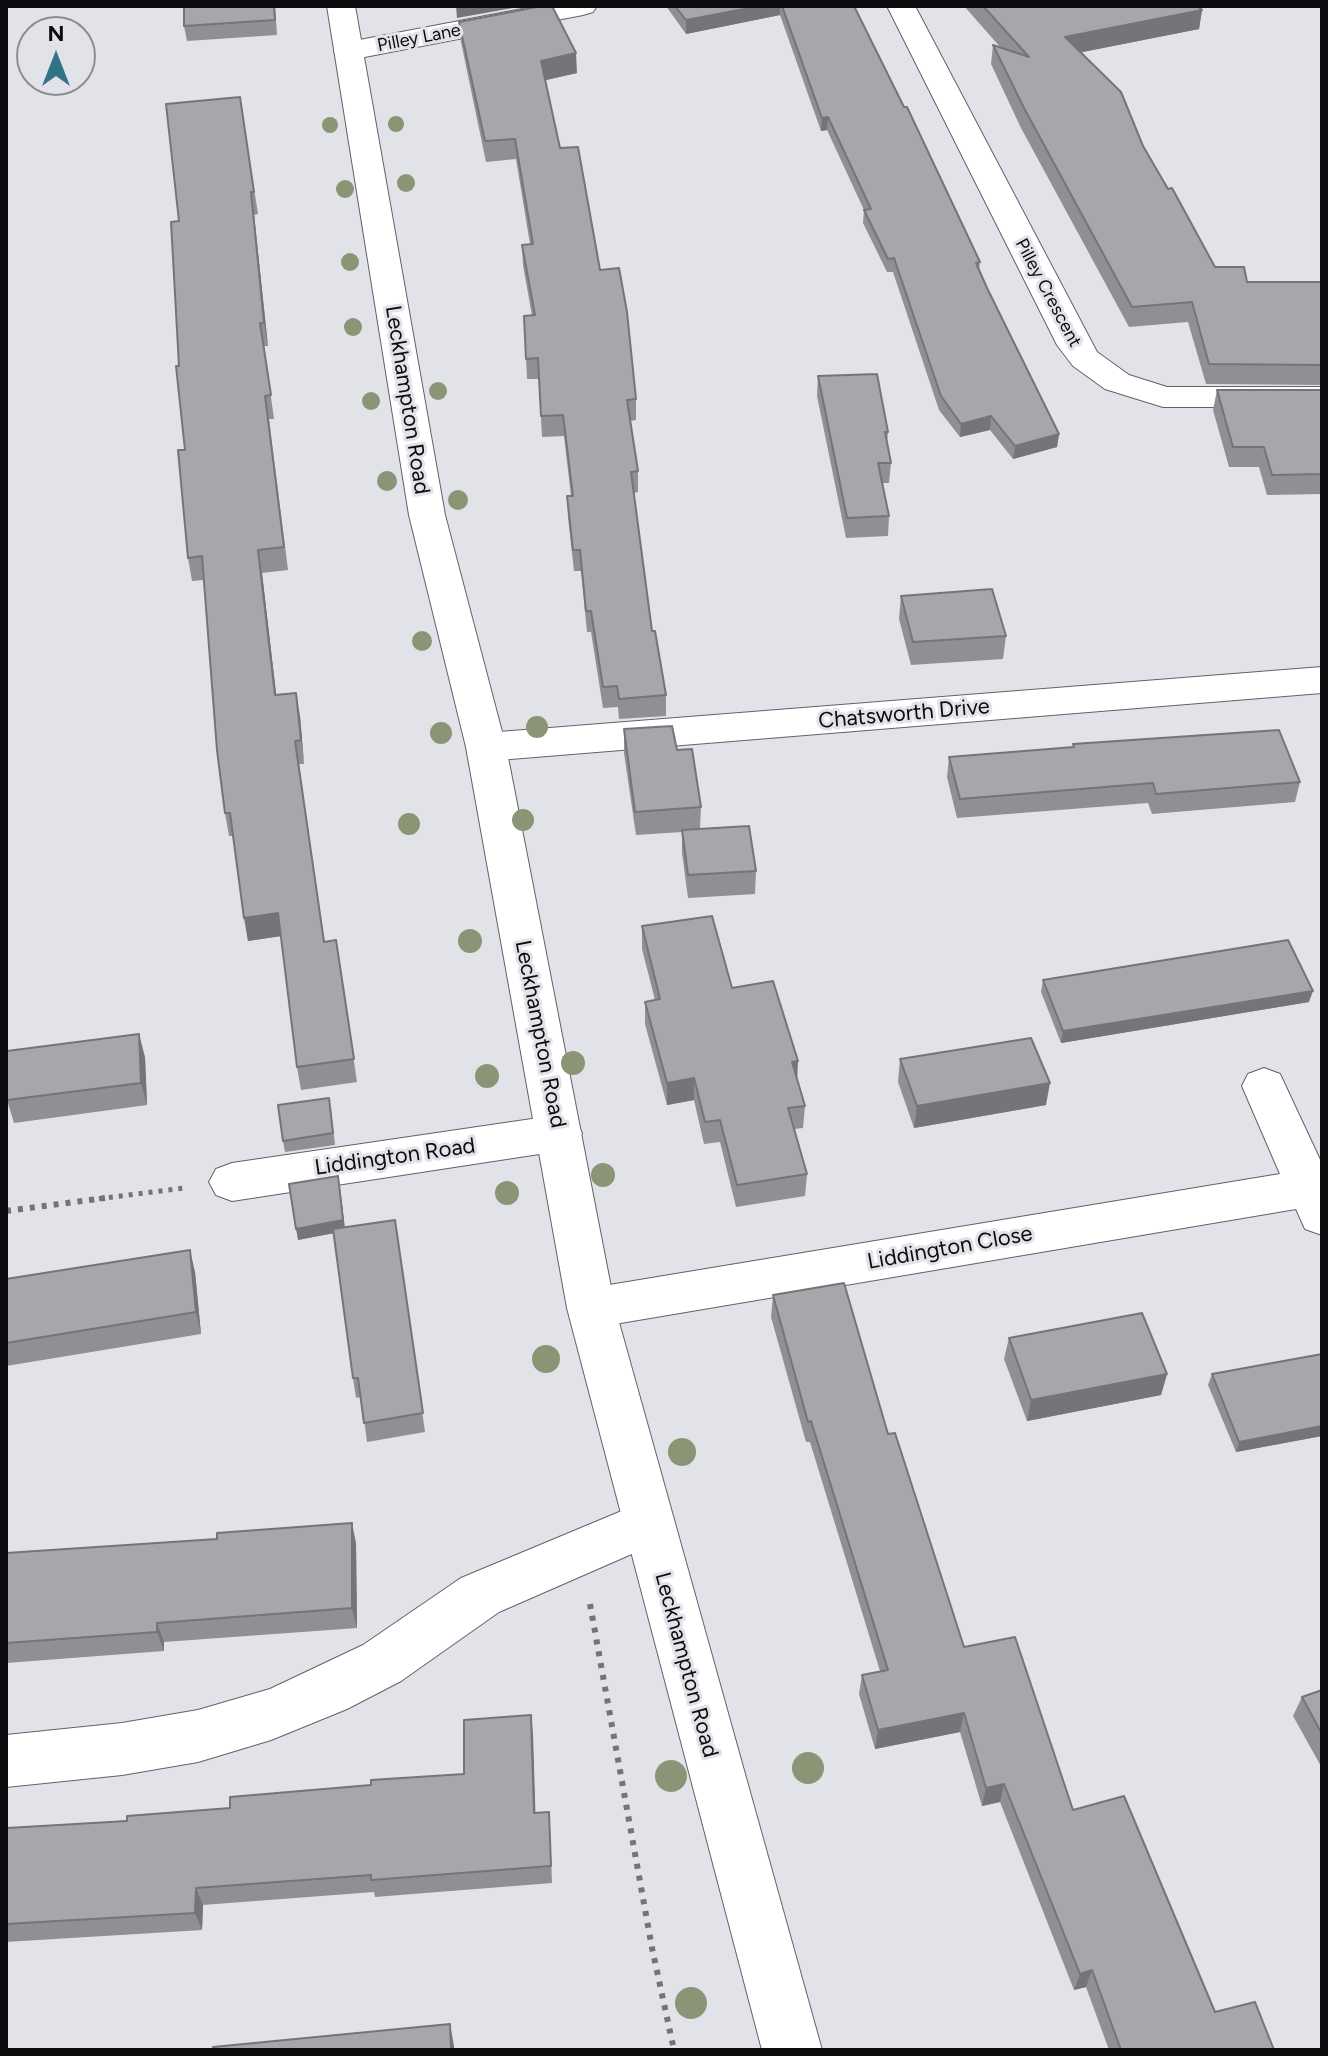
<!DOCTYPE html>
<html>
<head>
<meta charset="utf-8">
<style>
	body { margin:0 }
	#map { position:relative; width:1328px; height:2056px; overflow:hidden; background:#e1e3e9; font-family:Figtree,sans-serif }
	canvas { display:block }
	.frame { position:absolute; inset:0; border:8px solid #0c0c0e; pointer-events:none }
	.north { position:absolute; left:16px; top:16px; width:80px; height:80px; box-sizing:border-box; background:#e1e3e9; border:2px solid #8c8d91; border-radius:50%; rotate:0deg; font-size:22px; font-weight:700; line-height:32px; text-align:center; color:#0c0c0e }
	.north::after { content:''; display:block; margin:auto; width:28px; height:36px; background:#327486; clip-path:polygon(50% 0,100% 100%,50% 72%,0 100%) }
</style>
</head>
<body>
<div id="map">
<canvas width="1328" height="2056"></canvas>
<div class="frame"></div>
<div class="north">N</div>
</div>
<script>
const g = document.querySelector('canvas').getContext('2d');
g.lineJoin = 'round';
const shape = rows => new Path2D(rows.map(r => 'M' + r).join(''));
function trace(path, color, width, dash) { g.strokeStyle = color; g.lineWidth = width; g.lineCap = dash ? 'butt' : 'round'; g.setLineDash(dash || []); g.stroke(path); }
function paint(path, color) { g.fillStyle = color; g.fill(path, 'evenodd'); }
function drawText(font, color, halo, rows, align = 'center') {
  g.font = font + ' Figtree,sans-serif'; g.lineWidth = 6; g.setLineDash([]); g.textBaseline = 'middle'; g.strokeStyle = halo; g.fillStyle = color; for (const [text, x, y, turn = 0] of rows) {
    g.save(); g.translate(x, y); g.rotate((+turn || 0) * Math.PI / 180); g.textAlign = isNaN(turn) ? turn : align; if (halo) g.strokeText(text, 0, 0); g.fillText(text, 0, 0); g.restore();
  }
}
const minor = shape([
	[538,6,597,6,593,12,583,15,349,60,339,57,334,51,339,45,349,42,538,6],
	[887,6,915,6,1097,352,1129,375,1167,387,1322,387,1322,407,1163,407,1105,389,1073,366,1057,345,887,6],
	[1322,667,1322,693,486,761,472,757,466,747,472,737,486,733,1322,667],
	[1264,1068,1280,1074,1322,1164,1322,1235,1305,1229,1296,1209,591,1328,574,1322,567,1308,574,1294,591,1288,1280,1174,1242,1086,1248,1074,1264,1068],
	[559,1115,575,1120,582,1133,575,1146,559,1151,232,1201,216,1195,209,1182,216,1169,232,1163,559,1115],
	[648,1500,666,1507,674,1523,666,1539,499,1612,401,1681,347,1709,271,1740,198,1762,122,1775,6,1787,6,1735,122,1723,198,1710,270,1689,363,1645,461,1578,648,1500]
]);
const tertiary = shape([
	[327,6,355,6,445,515,506,747,615,1308,822,2050,762,2050,567,1308,466,747,409,515,327,6]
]);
trace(minor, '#626369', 2);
trace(tertiary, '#626369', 2);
trace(shape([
	[89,1200,184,1188]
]), '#737478', 5, [4, 6]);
trace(shape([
	[6,1211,105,1198],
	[590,1604,652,1948,674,2050]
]), '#737478', 6, [5, 7]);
paint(minor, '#fff');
paint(tertiary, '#fff');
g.fillStyle = '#8c9476';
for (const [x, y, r] of [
	[396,124,8],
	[330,125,8],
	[406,183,9],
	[345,189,9],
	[350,262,9],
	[353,327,9],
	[438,391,9],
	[371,401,9],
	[387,481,10],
	[458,500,10],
	[422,641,10],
	[537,727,11],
	[441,733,11],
	[523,820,11],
	[409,824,11],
	[470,941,12],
	[573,1063,12],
	[487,1076,12],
	[603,1175,12],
	[507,1193,12],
	[546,1359,14],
	[682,1452,14],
	[808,1768,16],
	[671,1776,16],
	[691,2003,16]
]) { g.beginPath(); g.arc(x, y, r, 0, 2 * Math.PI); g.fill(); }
paint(shape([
	[184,6,275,6,277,35,187,41,184,26],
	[666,6,854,6,980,262,979,270,1059,434,1057,447,1013,459,990,430,960,437,939,410,893,272,887,272,863,223,864,210,827,130,821,131,780,15,686,34],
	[964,6,1198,6,1202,10,1199,29,1081,52,1143,146,1215,267,1247,282,1322,282,1322,385,1206,384,1188,322,1129,327,1021,128,991,64,993,45,1001,48],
	[459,22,577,73,545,80,560,148,600,270,636,399,636,420,630,421,638,471,638,492,634,493,652,631,666,695,666,716,619,719,618,707,603,708,591,632,587,632,581,571,574,571,568,517,567,496,571,496,564,436,542,437,539,379,527,379,524,316,532,316,523,265,522,245,530,244,516,159,486,162,461,42],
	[240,97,258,214,254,215,268,346,264,346,274,419,269,419,288,570,262,573,276,695,300,716,304,764,299,764,324,942,336,940,357,1082,301,1090,297,1067,281,936,248,941,233,836,229,836,225,813,204,580,192,581,188,558,185,450,179,366,179,221],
	[818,376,888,432,887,443,891,463,889,483,882,483,889,516,888,536,846,538,817,396],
	[1217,390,1322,390,1322,494,1267,495,1259,467,1229,467,1213,410],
	[901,596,1006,636,1003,659,911,665,899,619],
	[624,729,677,750,701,807,700,829,756,871,755,894,688,898,682,853,682,832,636,835,624,753],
	[1073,744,1300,782,1295,802,1152,814,1148,803,957,818,947,777,949,757,1073,747],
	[642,926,732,988,797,1079,805,1106,803,1128,794,1129,807,1174,805,1196,736,1207,720,1142,704,1144,694,1100,667,1105,645,1024,645,1002,655,1000,642,949],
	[1043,980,1309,1002,1061,1043,1041,992],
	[145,1057,147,1105,14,1123,7,1100],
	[900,1059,1046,1105,914,1128,898,1082],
	[331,1109,335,1145,285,1152,283,1141],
	[340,1188,345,1228,395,1220,425,1432,367,1442,361,1397,356,1398,353,1378,334,1233,298,1240],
	[195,1272,201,1334,6,1366,6,1279],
	[773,1295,888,1434,964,1647,1073,1810,1215,2012,1274,2050,1109,2050,1086,1987,1074,1990,1000,1802,982,1806,960,1732,875,1749,859,1694,862,1675,880,1671,810,1442,806,1442,771,1317],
	[1009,1338,1167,1374,1161,1395,1027,1421,1004,1359],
	[1322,1354,1322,1436,1236,1452,1208,1385,1212,1374],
	[356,1543,357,1628,164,1642,164,1651,6,1663,6,1553],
	[1322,1690,1322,1768,1293,1716,1302,1697],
	[531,1715,535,1813,550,1829,552,1883,375,1897,374,1892,203,1905,202,1930,6,1942,6,1834,230,1808,371,1785,464,1774]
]), '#918f93');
paint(shape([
	[456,6,524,6,457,18],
	[760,6,780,6,780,15,686,34,686,20],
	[1202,10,1199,29,1063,56,1065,37],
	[576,53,577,73,542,81,541,61],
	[828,117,827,130,821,131,822,118],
	[251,192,254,215,268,346,264,323],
	[991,416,990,430,960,437,961,424],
	[1059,434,1057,447,1013,459,1015,446],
	[258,550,262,573,279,718,275,695],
	[296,693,300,716,304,764,301,740],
	[278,913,282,936,248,941,244,918],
	[1313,991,1309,1002,1061,1043,1063,1031],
	[139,1034,145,1057,147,1105,141,1083],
	[798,1061,797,1083,792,1062],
	[694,1078,694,1100,667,1105,667,1083],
	[1050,1083,1046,1105,914,1128,917,1106],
	[340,1188,345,1231,298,1240,296,1229],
	[190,1250,195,1272,201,1334,196,1312],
	[1167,1374,1161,1395,1027,1421,1031,1400],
	[1322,1426,1322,1436,1236,1452,1239,1442],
	[352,1523,356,1543,357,1628,352,1608],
	[157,1623,164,1642,164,1651,157,1632],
	[964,1713,960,1732,875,1749,878,1730],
	[531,1715,533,1734,536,1831,534,1813],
	[1004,1784,1000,1802,982,1806,986,1788],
	[196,1888,203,1905,202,1930,195,1913],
	[1092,1970,1086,1987,1074,1990,1080,1974],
	[450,2024,454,2046,454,2050,451,2050]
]), '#767478');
const building = shape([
	[184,6,274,6,275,20,184,26,184,6],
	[542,6,552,6,576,53,541,61,560,148,578,147,600,270,619,268,627,312,636,399,627,400,638,471,631,472,652,631,655,631,666,695,619,699,617,686,603,687,591,611,586,611,580,550,573,550,567,496,573,496,563,415,541,416,538,358,526,359,524,316,535,315,522,245,533,244,515,139,485,141,459,22,542,6],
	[675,6,760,6,686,20,675,6],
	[782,6,854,6,904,107,907,107,980,262,976,263,987,288,1059,434,1015,446,991,416,961,424,941,396,894,258,888,259,864,210,871,209,828,117,822,118,782,6],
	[983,6,1198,6,1202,10,1065,37,1121,92,1143,146,1168,189,1172,188,1215,267,1244,267,1247,282,1322,282,1322,365,1209,364,1192,302,1132,307,1024,108,993,45,1029,57,983,6],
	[240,97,254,192,251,192,264,323,260,323,271,395,265,396,284,547,258,550,275,695,296,693,301,740,295,741,324,942,336,940,354,1059,297,1067,278,913,244,918,230,813,225,813,217,750,202,556,188,558,178,450,185,450,176,366,179,366,171,222,179,221,166,104,240,97],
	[877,374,888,432,885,432,891,463,878,463,889,516,847,518,818,376,877,374],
	[1217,390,1322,390,1322,474,1272,475,1264,447,1233,447,1217,390],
	[992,589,1006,636,913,642,901,596,992,589],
	[672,726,677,750,692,749,701,807,635,812,624,729,672,726],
	[1279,730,1300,782,1156,794,1153,783,960,799,949,757,1074,747,1073,744,1279,730],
	[749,826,756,871,688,875,682,830,749,826],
	[712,916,732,988,773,981,798,1061,792,1062,805,1106,788,1108,807,1174,737,1185,720,1120,705,1122,694,1078,667,1083,645,1002,660,999,642,926,712,916],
	[1288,940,1313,991,1063,1031,1043,980,1288,940],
	[139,1034,141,1083,7,1100,7,1051,139,1034],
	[1031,1038,1050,1083,917,1106,900,1059,1031,1038],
	[329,1098,333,1133,283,1141,278,1105,329,1098],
	[338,1176,343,1220,296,1229,289,1184,338,1176],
	[395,1220,423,1413,364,1423,358,1378,353,1378,333,1229,395,1220],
	[190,1250,196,1312,6,1343,6,1279,190,1250],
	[844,1283,888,1434,895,1433,964,1647,1015,1637,1073,1810,1124,1796,1215,2012,1255,2002,1274,2050,1121,2050,1092,1970,1080,1974,1004,1784,986,1788,964,1713,878,1730,862,1675,888,1670,811,1421,808,1422,773,1295,844,1283],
	[1142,1313,1167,1374,1031,1400,1009,1338,1142,1313],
	[1322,1354,1322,1426,1239,1442,1212,1374,1322,1354],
	[352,1523,352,1608,157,1623,157,1632,6,1643,6,1553,217,1539,217,1533,352,1523],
	[1322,1690,1322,1734,1302,1697,1322,1690],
	[531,1715,534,1813,549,1812,551,1866,371,1880,371,1875,196,1888,195,1913,6,1924,6,1834,7,1828,127,1821,127,1816,230,1808,230,1797,371,1785,371,1780,464,1774,464,1720,531,1715],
	[450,2024,451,2050,213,2050,213,2047,450,2024]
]);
paint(building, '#a9a6ab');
trace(building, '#767478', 2);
drawText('18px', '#0c0c0e', '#e1e3e9', [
	["Pilley Lane",419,38,-11],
	["Pilley Crescent",1048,293,62]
]);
drawText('22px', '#0c0c0e', '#e1e3e9', [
	["Leckhampton Road",407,400,81],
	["Chatsworth Drive",904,714,-5],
	["Leckhampton Road",540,1034,79],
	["Liddington Road",395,1157,-8],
	["Liddington Close",950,1248,-10],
	["Leckhampton Road",686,1665,75]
]);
</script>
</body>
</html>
